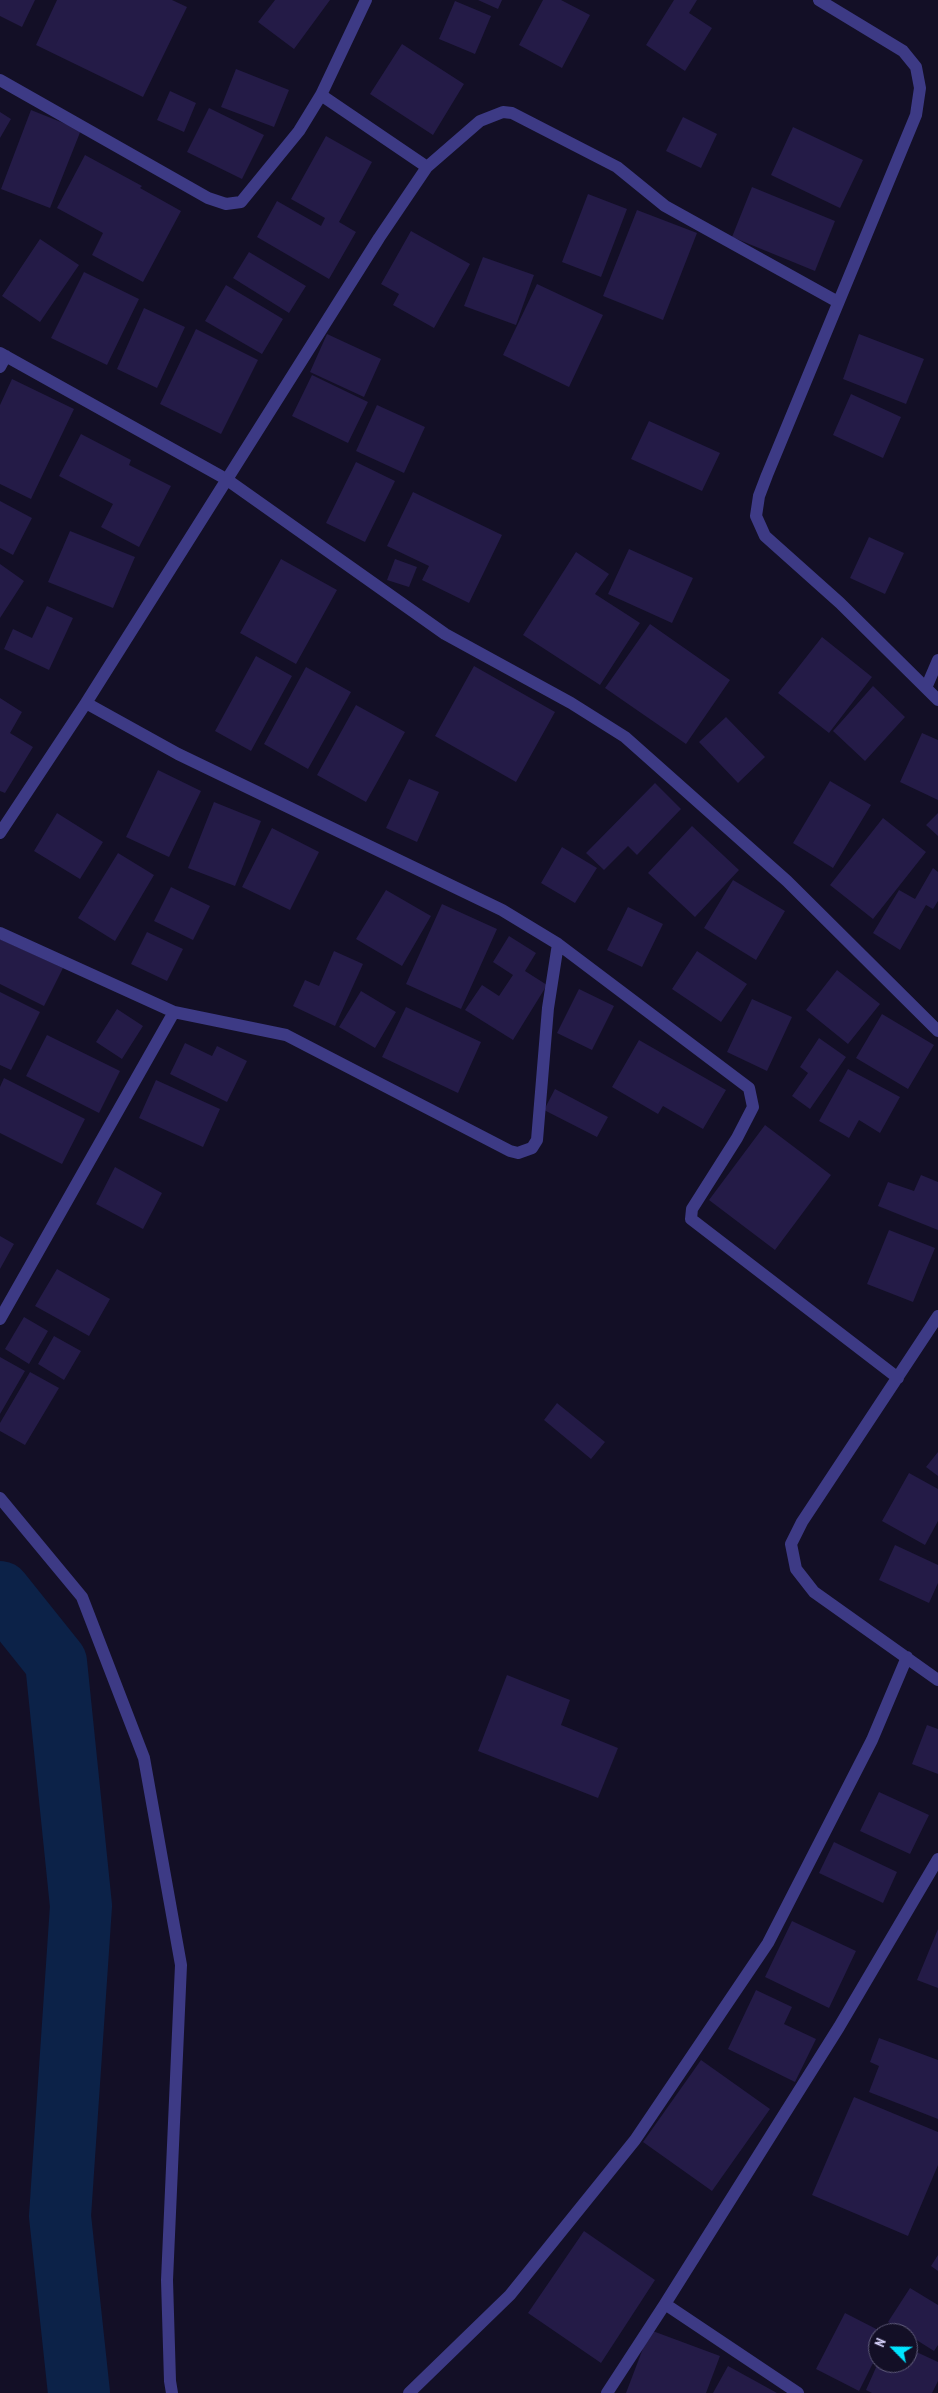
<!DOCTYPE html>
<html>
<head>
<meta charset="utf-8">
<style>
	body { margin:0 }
	#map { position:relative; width:938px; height:2393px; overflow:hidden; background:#130f26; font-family:"PT Sans Narrow",sans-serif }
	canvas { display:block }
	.north { position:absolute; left:868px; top:2323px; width:50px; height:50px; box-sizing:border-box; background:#130f26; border:1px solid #625e7d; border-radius:50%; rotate:293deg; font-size:14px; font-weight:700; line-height:20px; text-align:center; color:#d9d4ff }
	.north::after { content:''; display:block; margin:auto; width:18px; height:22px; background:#00e5ff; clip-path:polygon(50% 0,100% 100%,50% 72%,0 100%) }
</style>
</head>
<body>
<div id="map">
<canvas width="938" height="2393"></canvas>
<div class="north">N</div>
</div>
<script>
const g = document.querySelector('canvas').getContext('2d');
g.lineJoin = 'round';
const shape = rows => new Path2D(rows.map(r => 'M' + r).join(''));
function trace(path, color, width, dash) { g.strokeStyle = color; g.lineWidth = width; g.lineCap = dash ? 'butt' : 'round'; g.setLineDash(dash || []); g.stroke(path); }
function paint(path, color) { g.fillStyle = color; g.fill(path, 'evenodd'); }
trace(shape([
	[0,1592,56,1662,81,1906,60,2216,79,2393]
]), '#0c2248', 62);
paint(shape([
	[0,0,35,0,22,27,0,16],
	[57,0,172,0,187,7,143,97,36,45],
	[275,0,330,0,294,49,258,22],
	[478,0,502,0,498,9],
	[543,0,561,0,590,15,562,68,519,45],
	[674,0,697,0,689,13,712,28,685,71,646,45],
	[455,1,491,16,475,54,439,39],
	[402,44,464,84,433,135,370,94],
	[236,69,289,90,274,127,221,107],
	[170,91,196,103,184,132,157,120],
	[209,108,264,135,242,179,187,152],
	[31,110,81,130,50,208,1,189],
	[0,112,11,119,0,138],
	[683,117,717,134,701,168,666,151],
	[793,127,863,160,840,208,771,175],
	[326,136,372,162,339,222,356,232,329,279,257,237,277,201,321,226,325,218,291,199],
	[85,155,142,186,140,188,181,211,143,282,92,255,103,233,57,208],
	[752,187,835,221,815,271,732,237],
	[588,194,627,209,601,277,562,262],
	[637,210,697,233,663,320,603,296],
	[411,231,470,264,434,328,393,305,399,294,381,284],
	[40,239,79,265,40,322,2,296],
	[249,252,306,286,289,313,233,278],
	[483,257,534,275,516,325,464,306],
	[84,272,139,299,107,365,51,338],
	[537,284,603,315,569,387,503,355],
	[226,285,283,319,262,354,205,321],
	[144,308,185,327,157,388,117,369],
	[196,329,258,360,221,434,160,404],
	[327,334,381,359,364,397,310,372],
	[859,334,924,359,906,404,843,379],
	[312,375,368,402,348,443,292,416],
	[12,379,74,409,31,499,0,484,0,405],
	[851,394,901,417,883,458,833,435],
	[377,405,425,427,404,473,356,451],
	[649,421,720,453,702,491,631,459],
	[81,434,131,460,129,465,171,486,139,547,101,527,113,504,59,476],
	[356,462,395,481,365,542,326,523],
	[413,492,502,535,469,603,422,580,429,566,387,546],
	[0,501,32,518,13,555,0,548],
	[70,531,135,557,113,608,48,582],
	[869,537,904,553,885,594,850,578],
	[629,549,693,578,672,623,608,594],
	[576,552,609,574,595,594,640,623,600,685,523,635],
	[281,559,337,590,296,664,240,633],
	[395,559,417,567,409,587,387,580],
	[0,564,24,581,0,618],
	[47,606,73,618,49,670,4,649,13,629,32,638],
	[650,624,730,680,686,744,605,688],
	[822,637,872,677,829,733,778,693],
	[256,656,292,676,251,751,215,731],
	[474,666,555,712,516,782,435,736],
	[306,667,351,692,308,769,264,744],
	[873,686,905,717,865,761,833,731],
	[0,698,22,712,10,733,33,747,5,793,0,791],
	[356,705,405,732,366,802,317,775],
	[726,717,765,757,738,783,699,742],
	[922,733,938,740,938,800,900,782],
	[158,770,201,791,169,857,126,837],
	[409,779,439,792,417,842,386,828],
	[830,781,871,805,833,868,793,843],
	[655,783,681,809,637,855,628,846,604,870,586,853],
	[214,802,261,821,235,886,188,868],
	[57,813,103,842,80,879,34,851],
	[938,813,938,836,926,825],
	[883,818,926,852,873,919,830,885],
	[692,826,739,870,695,917,648,873],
	[272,828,319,852,290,910,242,887],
	[562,847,597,868,575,903,541,883],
	[118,853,154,875,115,941,78,918],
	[933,868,938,872,938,901,933,909,926,905,900,950,873,933,899,890,915,899],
	[733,880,785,911,756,960,704,928],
	[171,887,210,906,193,940,154,921],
	[386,890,431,916,402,966,356,939],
	[442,904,497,929,461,1009,406,984],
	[628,907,663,924,642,967,607,950],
	[147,932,183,949,167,981,131,964],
	[509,936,536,953,525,971,547,985,513,1040,465,1010,482,985,499,996,513,975,493,962],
	[0,939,63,968,44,1006,0,984],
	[334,951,363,964,335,1026,293,1006,305,980,319,986],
	[697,951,747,984,721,1022,672,989],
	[837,970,880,1004,848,1044,806,1010],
	[579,989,614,1006,592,1050,557,1033],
	[361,991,396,1012,375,1048,339,1027],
	[0,992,40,1012,11,1070,0,1065],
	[752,999,792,1017,767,1071,727,1052],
	[406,1007,481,1042,458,1093,382,1057],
	[117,1009,143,1026,122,1059,96,1042],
	[882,1014,934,1045,908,1089,856,1058],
	[47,1035,120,1071,99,1113,26,1076],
	[819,1038,846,1057,810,1109,792,1096,808,1073,800,1067],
	[639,1040,726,1090,703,1129,663,1106,658,1114,612,1087],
	[185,1043,212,1056,217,1046,247,1061,227,1102,170,1074],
	[848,1069,900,1097,880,1133,859,1120,849,1138,819,1121],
	[4,1078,85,1119,62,1164,0,1133,0,1087],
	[156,1080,220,1109,203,1147,139,1118],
	[555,1089,608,1117,597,1137,544,1110],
	[765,1125,831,1175,775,1250,709,1200],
	[115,1167,162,1193,143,1229,96,1204],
	[921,1175,938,1182,938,1230,878,1206,888,1182,914,1191],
	[889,1230,935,1248,913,1302,867,1284],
	[0,1236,14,1244,0,1269],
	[57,1269,110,1299,89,1336,35,1306],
	[24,1317,48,1331,29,1364,5,1349],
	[54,1336,81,1351,64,1380,38,1364],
	[0,1357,25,1371,0,1414],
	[30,1372,59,1388,25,1445,0,1431,0,1423],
	[557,1403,605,1442,591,1459,544,1420],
	[938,1452,938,1476,926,1467],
	[909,1473,938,1489,938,1521,925,1545,882,1521],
	[895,1545,938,1565,938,1583,929,1603,879,1580],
	[507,1675,570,1700,561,1725,618,1748,598,1798,478,1751],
	[927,1725,938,1729,938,1774,912,1764],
	[879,1792,929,1815,910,1854,860,1831],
	[834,1842,897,1872,883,1903,819,1873],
	[792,1921,856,1951,829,2008,765,1977],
	[938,1929,938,1988,917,1980],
	[756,1990,792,2007,784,2024,816,2039,795,2082,728,2049],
	[879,2038,938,2060,938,2119,869,2092,879,2066,870,2062],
	[701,2060,770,2109,712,2191,643,2142],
	[854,2097,938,2132,938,2165,908,2236,812,2195],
	[584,2231,655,2280,601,2363,528,2313],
	[938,2255,938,2271,931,2266],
	[910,2288,938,2305,938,2345,934,2351,888,2322],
	[845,2313,884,2333,878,2333,878,2353,859,2391,816,2369],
	[650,2330,720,2356,706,2393,626,2393],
	[908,2348,938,2362,938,2381,932,2393,872,2393,866,2390,878,2363,908,2363],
	[728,2366,777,2393,713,2393]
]), '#241b47');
trace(shape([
	[819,0,903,51,916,67,920,88,916,115,767,475,759,496,756,516,765,536,840,603,938,700],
	[0,80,208,198,226,204,241,202,299,131,321,95,366,0],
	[321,95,427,167,480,121,503,112,512,113,617,167,665,206,838,302],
	[0,353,226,479,445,634,571,703,625,737,787,881,938,1031],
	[0,367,6,356],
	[926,688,938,660],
	[86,703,178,754,502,910,558,944],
	[0,833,86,703,379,238,427,167],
	[0,933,174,1012,286,1035,510,1151,518,1153,532,1148,537,1140,548,1008,558,944,749,1088,753,1107,737,1138,692,1209,691,1219,898,1378],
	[938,1316,802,1522,791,1544,796,1569,814,1592,938,1680],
	[0,1319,174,1012],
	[0,1498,82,1597,144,1758,181,1965,167,2280,170,2381,172,2393],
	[409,2393,510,2295,635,2140,768,1943,872,1740,907,1657],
	[607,2393,665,2304],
	[798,2393,665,2304,839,2027,938,1859]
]), '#3d3a85', 12);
</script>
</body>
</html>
